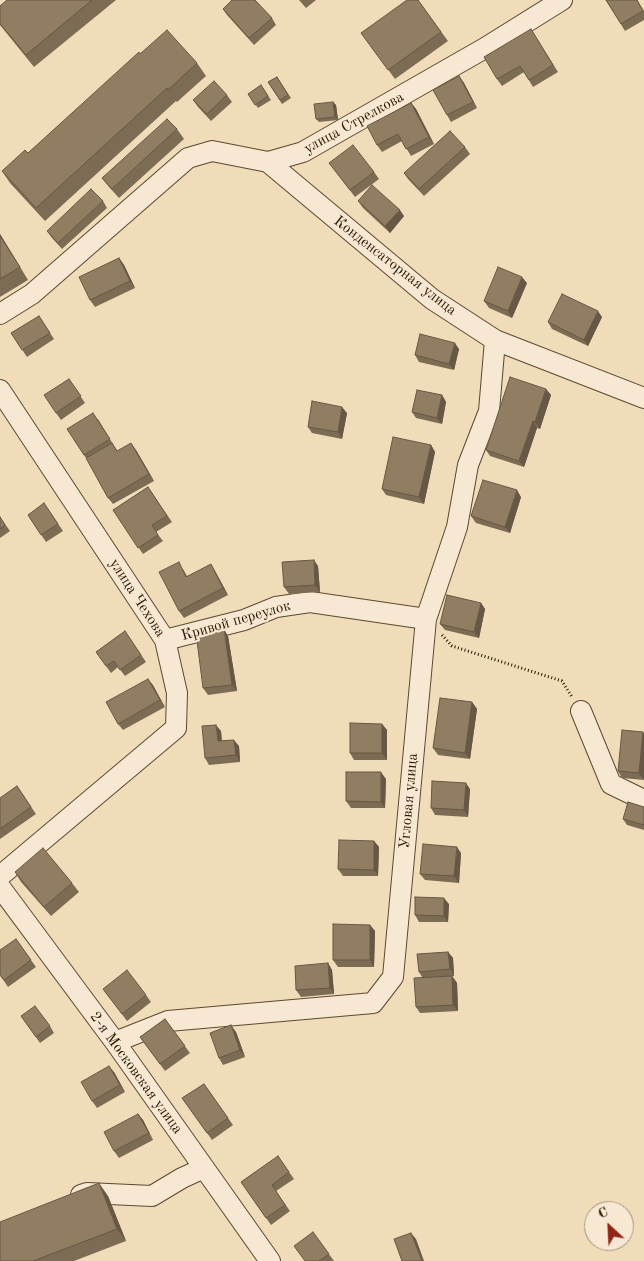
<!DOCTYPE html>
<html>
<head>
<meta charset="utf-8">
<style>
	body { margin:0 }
	#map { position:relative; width:644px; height:1261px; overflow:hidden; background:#f1dcba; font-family:"Old Standard TT",serif }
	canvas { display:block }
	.north { position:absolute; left:584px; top:1201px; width:50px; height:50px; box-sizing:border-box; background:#f6e8d2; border:1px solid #a4947f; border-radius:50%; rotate:335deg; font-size:14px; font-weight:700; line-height:20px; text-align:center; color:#2a1603 }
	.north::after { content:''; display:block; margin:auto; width:18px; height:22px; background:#8f2418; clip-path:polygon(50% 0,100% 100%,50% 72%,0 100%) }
</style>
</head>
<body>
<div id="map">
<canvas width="644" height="1261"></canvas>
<div class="north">С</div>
</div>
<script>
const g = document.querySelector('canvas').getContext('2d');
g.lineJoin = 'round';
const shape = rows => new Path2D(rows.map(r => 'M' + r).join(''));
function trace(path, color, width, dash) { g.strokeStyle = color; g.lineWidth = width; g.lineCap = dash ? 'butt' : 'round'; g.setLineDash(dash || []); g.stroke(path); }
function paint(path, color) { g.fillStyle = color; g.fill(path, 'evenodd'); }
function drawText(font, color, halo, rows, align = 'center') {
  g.font = font + ' "Old Standard TT",serif'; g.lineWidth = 4.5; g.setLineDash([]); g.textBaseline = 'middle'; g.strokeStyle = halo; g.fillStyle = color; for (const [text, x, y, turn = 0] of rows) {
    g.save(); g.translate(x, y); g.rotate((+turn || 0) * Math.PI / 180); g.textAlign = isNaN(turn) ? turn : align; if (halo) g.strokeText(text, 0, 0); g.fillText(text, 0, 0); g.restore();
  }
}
const minor = shape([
	[268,162,432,299,495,340,644,398],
	[0,314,32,294,188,158,212,151,268,162,303,152,485,48,562,0],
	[0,390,165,640,177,693,176,728,0,876],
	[165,640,244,620,276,607,310,602,426,619],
	[581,711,611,784,644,800],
	[0,887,115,1042,270,1261],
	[115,1042,168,1021,373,1003,393,977,426,619,457,527,468,465,489,411,495,340],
	[81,1195,87,1193,152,1196,182,1178,204,1168]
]);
trace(minor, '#5c4831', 22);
trace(shape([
	[442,635,452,646,562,681,572,697]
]), '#2a1603', 3, [1, 2.5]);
trace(minor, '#f6e8d2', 20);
paint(shape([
	[7,0,116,0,34,67,0,25,0,6],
	[299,0,316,0,306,8],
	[418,0,448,41,395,79,361,33],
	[606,0,637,0,644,11,644,20,625,31],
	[223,9,272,18,276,25,254,45,227,15],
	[531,29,558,72,533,87,524,72,502,86,497,79],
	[140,54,197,63,206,76,177,102,176,101,45,221,10,183,2,171,28,153],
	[459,76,464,83,477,108,451,122,447,115],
	[277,77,291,98,282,104,268,82],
	[261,85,271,100,258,108,248,94],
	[227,95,232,102,211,121,198,107,193,100],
	[333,102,336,105,338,120,319,122,316,119],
	[411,103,416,109,434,144,411,156,402,141,382,152,377,145],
	[177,129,184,139,119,198,109,187,102,178],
	[465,147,470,154,424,196,408,179,404,173],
	[329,163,374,172,379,179,355,197],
	[103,201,107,208,62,249,52,238,47,231],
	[358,201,404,216,390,233,363,208],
	[0,234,28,280,0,297],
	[119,258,124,265,135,288,95,307,90,300],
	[527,283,512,318,489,308,484,301],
	[39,316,54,339,27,357,11,333],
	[602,317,588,346,552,329,548,322],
	[459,349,454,370,419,362,415,355],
	[69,379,85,403,61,420,56,413],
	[546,389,551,395,540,429,537,428,524,467,490,456,486,450],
	[442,395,446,402,442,424,416,418,412,412],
	[347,413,342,439,312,433,308,427],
	[98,419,117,451,136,450,154,481,113,504,108,498,86,458,67,429],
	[431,445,435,452,424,504,386,495,382,489],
	[148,487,172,522,156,532,163,541,143,554,113,510],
	[521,497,510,533,476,523,471,516],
	[44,503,63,531,46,542,28,515],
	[0,517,10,531,0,538],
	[318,566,320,592,289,594,284,587],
	[183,569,187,576,215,571,228,595,184,618,179,611],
	[481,603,485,609,479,638,445,630,440,624],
	[125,631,146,662,125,676,118,667,111,673,96,652],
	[228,636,237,691,208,695,203,688],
	[148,679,165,707,123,730,118,724],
	[472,702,477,709,470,759,438,755,433,748],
	[382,724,387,730,387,760,354,760,350,753],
	[221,731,222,741,239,746,240,762,209,765,205,758],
	[643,732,644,780,622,778,618,771],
	[386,779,385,808,351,808,346,801],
	[17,786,36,814,0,839,0,798],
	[470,789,468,817,435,815,431,808],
	[644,807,644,830,627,825,623,819],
	[374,841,379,847,378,876,343,876,338,869],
	[461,853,459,883,425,880,420,874],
	[15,872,72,883,79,892,51,916,21,882],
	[449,904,448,922,419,922,415,915],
	[370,925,375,931,374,967,338,967,333,960],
	[16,939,36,967,8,987,0,975],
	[448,952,453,958,454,976,452,976,457,983,458,1011,420,1013,416,1007,422,977,419,972],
	[328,963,332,970,334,994,301,997,296,990],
	[103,989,146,995,151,1002,127,1021],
	[21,1016,50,1026,54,1033,40,1043],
	[165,1019,190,1053,165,1071,140,1037],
	[236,1032,245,1057,223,1065,219,1058],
	[114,1072,125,1092,97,1108,92,1101],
	[204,1084,233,1125,212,1140,182,1098],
	[138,1114,143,1120,153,1140,119,1158,114,1151],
	[278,1156,294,1179,276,1191,290,1211,271,1225,241,1182],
	[108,1196,126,1241,74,1261,0,1261],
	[313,1232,334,1261,305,1261]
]), '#7d6c54');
paint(shape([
	[459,76,464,83,477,108,473,102],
	[333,102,336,105,338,120,335,117],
	[411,103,416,109,434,144,429,137],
	[400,210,404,216,390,233,385,226],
	[0,234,28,280,20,267,0,236],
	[119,258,124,265,135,288,130,281],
	[522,277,527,283,512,318,508,311],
	[598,311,602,317,588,346,584,340],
	[455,343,459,349,454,370,449,364],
	[546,389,551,395,540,429,535,422],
	[442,395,446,402,442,424,437,418],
	[342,407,347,413,342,439,338,432],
	[533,421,537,428,524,467,519,461],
	[131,443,136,450,154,481,149,474],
	[431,445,435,452,424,504,419,497],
	[517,490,521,497,510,533,505,527],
	[314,560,318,566,320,592,315,585],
	[211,564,215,571,228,595,223,588],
	[481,603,485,609,479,638,474,632],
	[224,629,228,636,237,691,232,685],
	[148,679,153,685,165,707,160,700],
	[472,702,477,709,470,759,465,753],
	[382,724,387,730,387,760,382,753],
	[216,725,221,731,222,747,218,741],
	[643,732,644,733,644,780,639,773],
	[234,740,239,746,240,762,236,755],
	[381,772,386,779,385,808,381,802],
	[466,783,470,789,468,817,464,810],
	[374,841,379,847,378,876,374,870],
	[457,847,461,853,459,883,454,876],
	[444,898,449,904,448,922,444,916],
	[370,925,375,931,374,967,370,960],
	[448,952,453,958,454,976,450,969],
	[328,963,332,970,334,994,330,988],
	[452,976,457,983,458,1011,453,1005],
	[231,1025,236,1032,245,1057,240,1050],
	[109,1066,114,1072,125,1092,120,1085],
	[138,1114,143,1120,153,1140,149,1133],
	[99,1183,108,1196,126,1241,117,1229],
	[411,1233,416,1239,424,1261,422,1261]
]), '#665845');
const building = shape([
	[7,0,92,0,26,55,0,24,0,6,7,0],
	[232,0,255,0,272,18,249,38,223,9,232,0],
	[407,0,418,0,441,32,388,70,361,33,407,0],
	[606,0,637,0,643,11,621,24,606,0],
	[531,29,553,65,529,80,520,66,497,79,484,57,531,29],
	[167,30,197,63,168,90,167,88,36,208,2,171,25,150,28,153,139,52,140,54,167,30],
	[459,76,473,102,447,115,433,90,459,76],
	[277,77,288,95,280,100,268,82,277,77],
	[214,81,227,95,207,114,193,100,214,81],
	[261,85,268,96,255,105,248,94,261,85],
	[333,102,335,117,316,119,314,104,333,102],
	[411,103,429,137,406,149,398,134,377,145,367,126,411,103],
	[167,119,177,129,112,189,102,178,167,119],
	[450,131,465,147,419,189,404,173,450,131],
	[353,145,374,172,350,190,329,163,353,145],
	[372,185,400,210,385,226,358,201,372,185],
	[91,189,103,201,58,243,47,231,91,189],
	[0,236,20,267,0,279,0,236],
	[119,258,130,281,90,300,79,277,119,258],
	[498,267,522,277,508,311,484,301,498,267],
	[562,294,598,311,584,340,548,322,562,294],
	[39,316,50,333,22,350,11,333,39,316],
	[420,334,455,343,449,364,415,355,420,334],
	[510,377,546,389,535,422,533,421,519,461,486,450,510,377],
	[69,379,81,396,56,413,44,395,69,379],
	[417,390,442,395,437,418,412,412,417,390],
	[312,401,342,407,338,432,308,427,312,401],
	[93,413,110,439,84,455,67,429,93,413],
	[393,437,431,445,419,497,382,489,393,437],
	[112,443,117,451,131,443,149,474,108,498,86,458,112,443],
	[483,480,517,490,505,527,471,516,483,480],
	[148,487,167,516,152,525,158,535,138,548,113,510,148,487],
	[44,503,58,524,41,535,28,515,44,503],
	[0,517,5,525,0,529,0,517],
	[314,560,315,585,284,587,282,562,314,560],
	[179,562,186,577,211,564,223,588,179,611,159,572,179,562],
	[447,595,481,603,474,632,440,624,447,595],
	[224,629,232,685,203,688,196,633,224,629],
	[125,631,141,655,120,670,114,661,106,666,96,652,125,631],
	[148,679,160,700,118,724,106,702,148,679],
	[440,698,472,702,465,753,433,748,440,698],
	[350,723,382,724,382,753,350,753,350,723],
	[216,725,218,741,234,740,236,755,205,758,202,726,216,725],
	[622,730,643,732,639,773,618,771,622,730],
	[346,772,381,772,381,802,346,801,346,772],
	[432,781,466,783,464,810,431,808,432,781],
	[17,786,31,807,0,829,0,798,17,786],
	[628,802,644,807,644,825,623,819,628,802],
	[339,840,374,841,374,870,338,869,339,840],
	[423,844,457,847,454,876,420,874,423,844],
	[43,848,72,883,44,907,15,872,43,848],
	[415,897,444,898,444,916,415,915,415,897],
	[333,924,370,925,370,960,333,960,333,924],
	[16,939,31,960,4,980,0,975,0,950,16,939],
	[448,952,450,969,419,972,417,954,448,952],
	[328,963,330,988,296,990,295,966,328,963],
	[127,970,146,995,122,1014,103,989,127,970],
	[452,976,453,1005,416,1007,414,978,452,976],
	[35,1006,50,1026,36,1037,21,1016,35,1006],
	[165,1019,185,1046,160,1064,140,1037,165,1019],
	[231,1025,240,1050,219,1058,210,1033,231,1025],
	[109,1066,120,1085,92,1101,81,1082,109,1066],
	[204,1084,228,1118,207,1133,182,1098,204,1084],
	[138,1114,149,1133,114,1151,104,1132,138,1114],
	[278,1156,289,1172,272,1185,285,1205,266,1218,241,1182,278,1156],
	[99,1183,117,1229,33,1261,0,1261,0,1222,99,1183],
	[313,1232,329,1254,319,1261,305,1261,294,1246,313,1232],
	[411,1233,422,1261,402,1261,394,1239,411,1233]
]);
paint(building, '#917d62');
trace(building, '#665845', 1);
drawText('15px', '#2a1603', '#f6e8d2', [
	["улица Стрелкова",354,123,-29],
	["Конденсаторная улица",395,266,38],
	["улица Чехова",137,598,57],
	["Кривой переулок",236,621,-16],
	["Угловая улица",409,801,-85],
	["2-я Московская улица",136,1073,54]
]);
</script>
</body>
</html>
